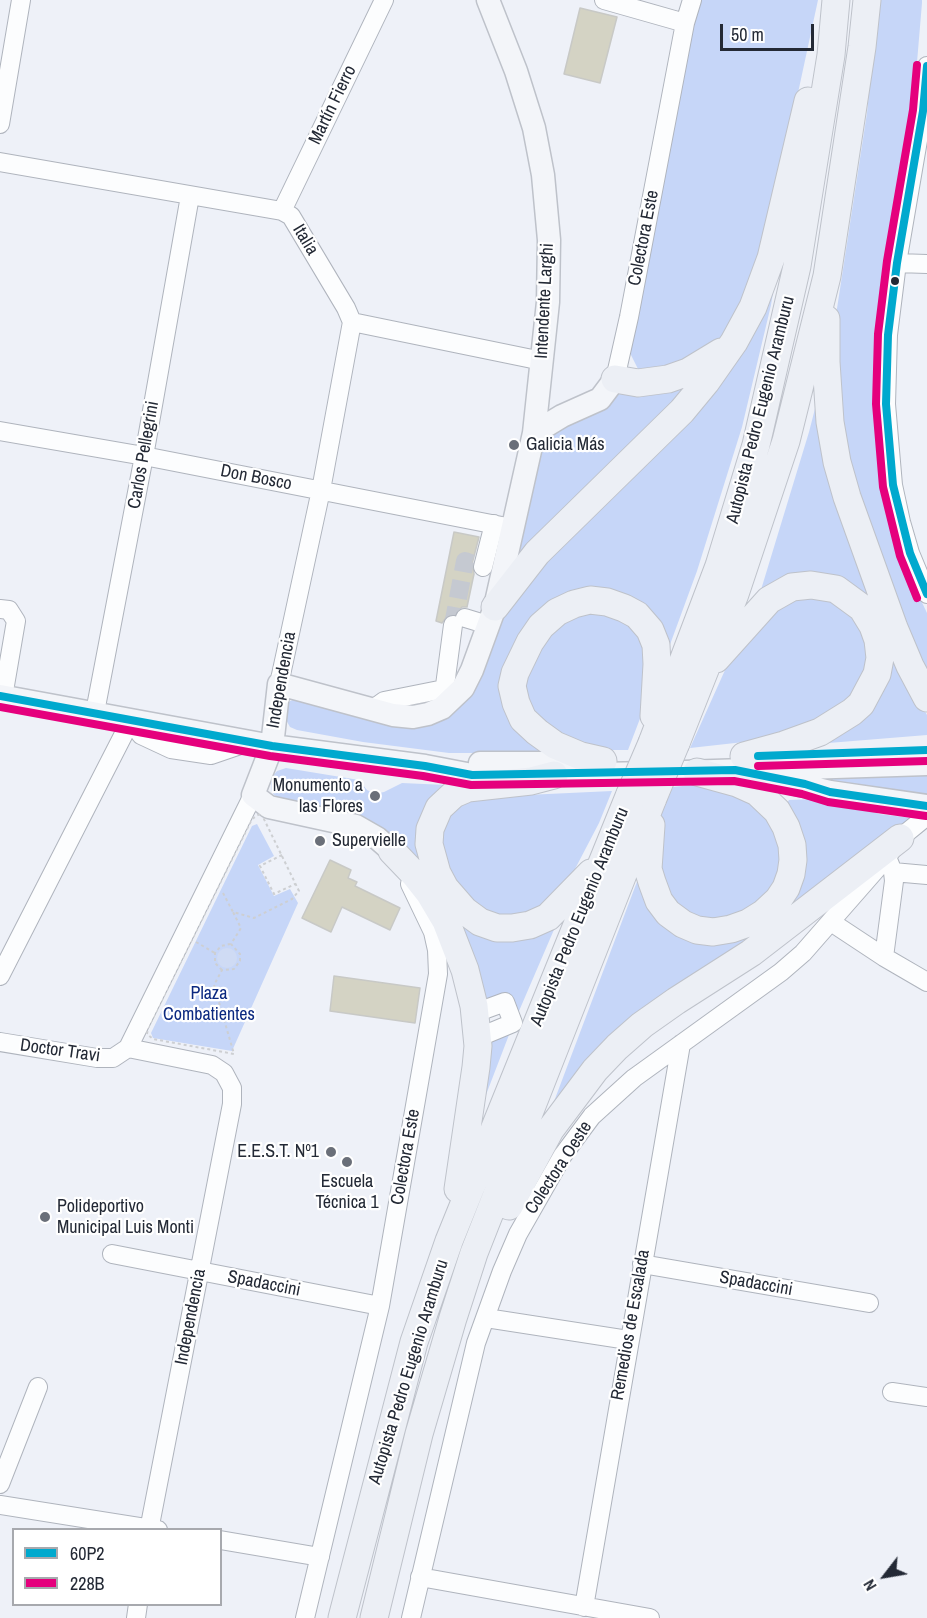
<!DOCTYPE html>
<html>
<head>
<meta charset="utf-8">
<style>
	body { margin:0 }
	#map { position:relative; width:927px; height:1618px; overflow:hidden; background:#eef1f8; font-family:"Archivo Narrow",sans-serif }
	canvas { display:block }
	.legend { position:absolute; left:12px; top:1528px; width:210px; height:78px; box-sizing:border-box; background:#fff; border:2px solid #a7a9ae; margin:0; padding:8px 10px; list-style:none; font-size:18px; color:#232935 }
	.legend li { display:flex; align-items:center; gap:12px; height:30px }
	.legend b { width:30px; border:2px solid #a7a9ae }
	.north { position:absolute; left:855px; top:1546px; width:60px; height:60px; -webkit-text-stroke:4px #fff; paint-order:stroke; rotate:239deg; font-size:16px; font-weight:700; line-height:24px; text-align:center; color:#232935 }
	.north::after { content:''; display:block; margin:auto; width:21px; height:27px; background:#232935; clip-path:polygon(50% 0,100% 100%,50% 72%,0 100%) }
	.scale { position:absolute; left:720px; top:24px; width:94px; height:27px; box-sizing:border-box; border:3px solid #232935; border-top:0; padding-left:8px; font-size:18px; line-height:21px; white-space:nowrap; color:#232935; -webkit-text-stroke:4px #fff; paint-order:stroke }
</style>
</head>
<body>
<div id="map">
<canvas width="927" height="1618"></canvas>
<ul class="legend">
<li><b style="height:8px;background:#00a9ce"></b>60P2</li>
<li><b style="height:8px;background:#e5007d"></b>228B</li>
</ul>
<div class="north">N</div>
<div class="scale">50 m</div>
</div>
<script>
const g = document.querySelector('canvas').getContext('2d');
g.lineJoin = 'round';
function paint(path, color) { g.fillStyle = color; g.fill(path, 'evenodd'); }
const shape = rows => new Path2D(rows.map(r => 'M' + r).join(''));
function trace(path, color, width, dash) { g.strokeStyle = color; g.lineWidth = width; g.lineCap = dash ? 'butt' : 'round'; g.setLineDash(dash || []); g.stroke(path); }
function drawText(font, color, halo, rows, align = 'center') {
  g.font = font + ' "Archivo Narrow",sans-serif'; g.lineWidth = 4.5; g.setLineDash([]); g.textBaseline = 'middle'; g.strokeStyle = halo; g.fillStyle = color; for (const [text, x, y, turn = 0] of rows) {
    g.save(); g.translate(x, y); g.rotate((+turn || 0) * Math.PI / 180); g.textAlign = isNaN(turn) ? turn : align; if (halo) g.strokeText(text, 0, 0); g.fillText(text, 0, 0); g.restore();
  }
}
paint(shape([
	[699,0,818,0,759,274,726,334,688,365,640,373,630,353],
	[878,0,922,0,922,3,915,86,906,157,880,299,874,358,875,413,893,528,907,571,927,613,927,690,845,481,834,328,867,113],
	[784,228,771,305,742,427,697,571,668,650,605,596,515,649,540,751,537,753,449,753,363,742,297,730,290,727,285,718,286,707,290,701,296,699,434,720,501,610,689,413],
	[698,378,510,574,541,443,551,431,612,395,651,391],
	[819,393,913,690,927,715,927,735,816,744,879,681,859,600,760,593,809,432],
	[810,593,856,612,872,657,840,714,753,741,690,748,730,659,766,612],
	[577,607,623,613,648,647,641,716,628,750,589,750,530,720,520,670,527,656],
	[286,768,359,780,367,790,375,794,384,792,402,783,446,785,431,806,463,922,559,918,516,1018,478,1007,417,871,274,795,271,790,271,778,277,771],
	[927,772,927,800,817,777],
	[692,785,709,787,746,800,780,827,780,887,725,927,672,913,655,850,661,814,673,787],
	[612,791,599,823,563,892,541,911,496,922,450,888,438,823,462,798],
	[814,799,856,805,879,814,912,818,550,1112,638,879,690,937,787,897,782,811,789,800],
	[257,824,274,856,258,865,274,896,290,889,298,903,232,1051,153,1038,151,1033,252,826],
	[512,1027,479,1113,483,1040]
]), '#c6d6f8');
paint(shape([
	'217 958a10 10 0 1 1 20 0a10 10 0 1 1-20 0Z'
]), '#cfdbf4');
const building = shape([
	[580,8,617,17,600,83,564,74,580,8],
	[454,532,479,537,472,564,474,574,467,607,462,607,455,614,448,615,442,623,436,621,454,532],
	[330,860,351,870,348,878,357,882,355,886,400,908,390,930,342,907,331,932,302,918,330,860],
	[334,976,420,988,415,1023,330,1011,334,976]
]);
paint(building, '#d4d3c4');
trace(building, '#c8c9c6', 1.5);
trace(shape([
	[453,625,465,561,476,565]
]), '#c5c9d1', 18, [18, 9]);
const minor = shape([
	[604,0,685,23],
	[927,66,923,111,897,263,888,335,886,404,893,485,901,522,910,553,927,594],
	[0,124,21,0],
	[0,162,282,211,291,216,346,308,352,322],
	[282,211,384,0],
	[897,263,927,264],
	[352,322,542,361],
	[615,379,629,317,685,23,692,0],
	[0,431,144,456,512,528],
	[483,567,494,524],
	[0,609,9,610,16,621,3,697],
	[465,618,488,625],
	[279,684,321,490,352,322],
	[442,708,453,625],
	[373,709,384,701,444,689],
	[95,712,144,456,190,196],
	[893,872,927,875],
	[831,922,884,957,927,982],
	[884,957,894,881,893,872,887,857],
	[0,976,131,720,141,735,171,749,211,755,249,742],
	[475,1013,505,1002,513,1023,477,1038],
	[0,1042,97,1058,113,1058,128,1048,212,1065,224,1073,232,1088,232,1104,149,1530],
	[128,1048,253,795],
	[112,1254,380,1306],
	[642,1264,869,1303],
	[486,1318,628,1340],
	[892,1392,927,1397],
	[0,1484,38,1387],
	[0,1505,158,1530],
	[220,1540,320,1557],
	[420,1577,650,1618],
	[584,1607,681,1044],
	[136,1618,138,1604],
	[305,1618,380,1306,438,974,437,950,433,932,410,884],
	[411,1618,476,1343,502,1271,518,1234,563,1155,592,1116,634,1078,781,972,803,953,887,857,900,838,927,816]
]);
const major = shape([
	[534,433,562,416,600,399,615,379],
	[0,696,272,746,425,766,472,775,499,775],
	[480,763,558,763],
	[538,775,653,773,927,764],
	[771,778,830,792,927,806],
	[392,851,377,838,356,826,269,807,253,795,272,746,279,684,393,715,413,717,428,714,442,708,463,688,472,670,495,607,534,433,548,302,549,240,543,175,534,128,516,71,488,0]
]);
const highway = shape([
	[826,319,826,362,830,422,837,462,847,497,894,628,910,666,927,698],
	[615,379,638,383,668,379,688,372,721,352],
	[495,607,537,553,682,411,706,382,734,342,753,307,771,258,808,101],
	[716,659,769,600,792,587,811,585,836,589,862,608,873,626,878,640,880,658,877,674,861,704,852,712,820,732,784,745,744,756],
	[652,743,719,566,756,445,797,266,831,55,836,0],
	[676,743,735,594,786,441,827,276,862,47,867,0],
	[603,761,581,756,555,745,537,732,523,719,516,703,512,686,515,673,530,642,541,626,557,612,574,604,590,600,607,602,624,608,637,615,650,630,656,645,657,664,654,716],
	[554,775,531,781,468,788,454,794,439,808,430,829,429,844,437,873,445,888,465,911,480,922,497,928,512,928,530,925,548,917,591,873],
	[651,825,648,869,652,882,659,901,668,913,683,924,697,930,713,932,731,929,748,923,764,913,778,900,786,888,791,874,793,860,792,845,786,827,777,811,757,792,737,783,697,772],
	[392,851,415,875,430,894,446,921,465,970,474,1006,478,1046,476,1067,458,1189],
	[509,1206,550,1130,595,1070,617,1047,642,1025,676,1001,751,953,900,838],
	[342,1618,414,1342,449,1241,630,794],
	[374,1618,419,1434,453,1318,474,1253,653,798]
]);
trace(minor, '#afb4bd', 20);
trace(major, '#bec2ca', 25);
trace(highway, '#bec2ca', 29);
trace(shape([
	[261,813,299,891,292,899,254,918,233,912,241,928,231,944,240,954,240,961,234,969,222,970,214,985,234,1054,153,1039,147,1034,148,1028,252,819,261,813],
	[282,855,260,866,274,894,295,884],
	[223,893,233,912],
	[196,942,215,953],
	[222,970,215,963,215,953,221,946,230,944]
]), '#cdcfd2', 2, [3, 3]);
trace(minor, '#fcfdfe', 18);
trace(major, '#f3f5f9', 22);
trace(highway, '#eceff5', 27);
const highwayBridge = shape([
	[630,794,652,743],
	[653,798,676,743]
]);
trace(highwayBridge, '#bec2ca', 29, []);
trace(highwayBridge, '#eceff5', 27);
trace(shape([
	[927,66,923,111,897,263,888,335,886,404,893,485,910,553,927,594],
	[0,696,272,746,425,766,472,775,735,770,805,784,830,792,927,806],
	[758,756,927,750]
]), '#00a9ce', 8);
trace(shape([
	[917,65,913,110,887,261,878,334,876,404,883,487,900,556,917,598],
	[0,707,270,756,423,776,471,785,734,781,802,794,828,802,926,816],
	[758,766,927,761]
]), '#e5007d', 8);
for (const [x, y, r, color] of [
	[895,281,5,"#232935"],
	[514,445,6,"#6a6f79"],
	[375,796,6,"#6a6f79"],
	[320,841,6,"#6a6f79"],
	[331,1152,6,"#6a6f79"],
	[347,1162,6,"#6a6f79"],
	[45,1217,6,"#6a6f79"]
]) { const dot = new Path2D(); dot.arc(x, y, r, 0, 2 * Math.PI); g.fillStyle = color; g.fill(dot); trace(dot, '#fff', 2); }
drawText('18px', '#232935', '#fff', [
	["Martín Fierro",333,105,-64],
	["Colectora Este",644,238,-79],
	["Italia",305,240,59],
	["Intendente Larghi",545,301,-87],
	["Autopista Pedro Eugenio Aramburu",761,410,-76],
	["Carlos Pellegrini",144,455,-80],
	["Don Bosco",256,478,11],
	["Independencia",282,680,-80],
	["Autopista Pedro Eugenio Aramburu",580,917,-68],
	["Doctor Travi",60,1051,8],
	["Colectora Este",406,1157,-80],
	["Colectora Oeste",559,1168,-57],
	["Spadaccini",264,1284,11],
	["Spadaccini",756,1284,10],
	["Independencia",191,1317,-79],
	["Remedios de Escalada",631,1325,-80],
	["Autopista Pedro Eugenio Aramburu",409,1372,-73]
]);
drawText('18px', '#232935', '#fff', [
	["Galicia Más",526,445],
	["Monumento a",363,786,"right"],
	["las Flores",363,807,"right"],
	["Supervielle",332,841],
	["E.E.S.T. Nº1",319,1152,"right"],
	["Escuela",347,1182,"center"],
	["Técnica 1",347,1203,"center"],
	["Polideportivo",57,1207],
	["Municipal Luis Monti",57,1228]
], 'left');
drawText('18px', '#0b2980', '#fff', [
	["Plaza",209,994],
	["Combatientes",209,1015]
]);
</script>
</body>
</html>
